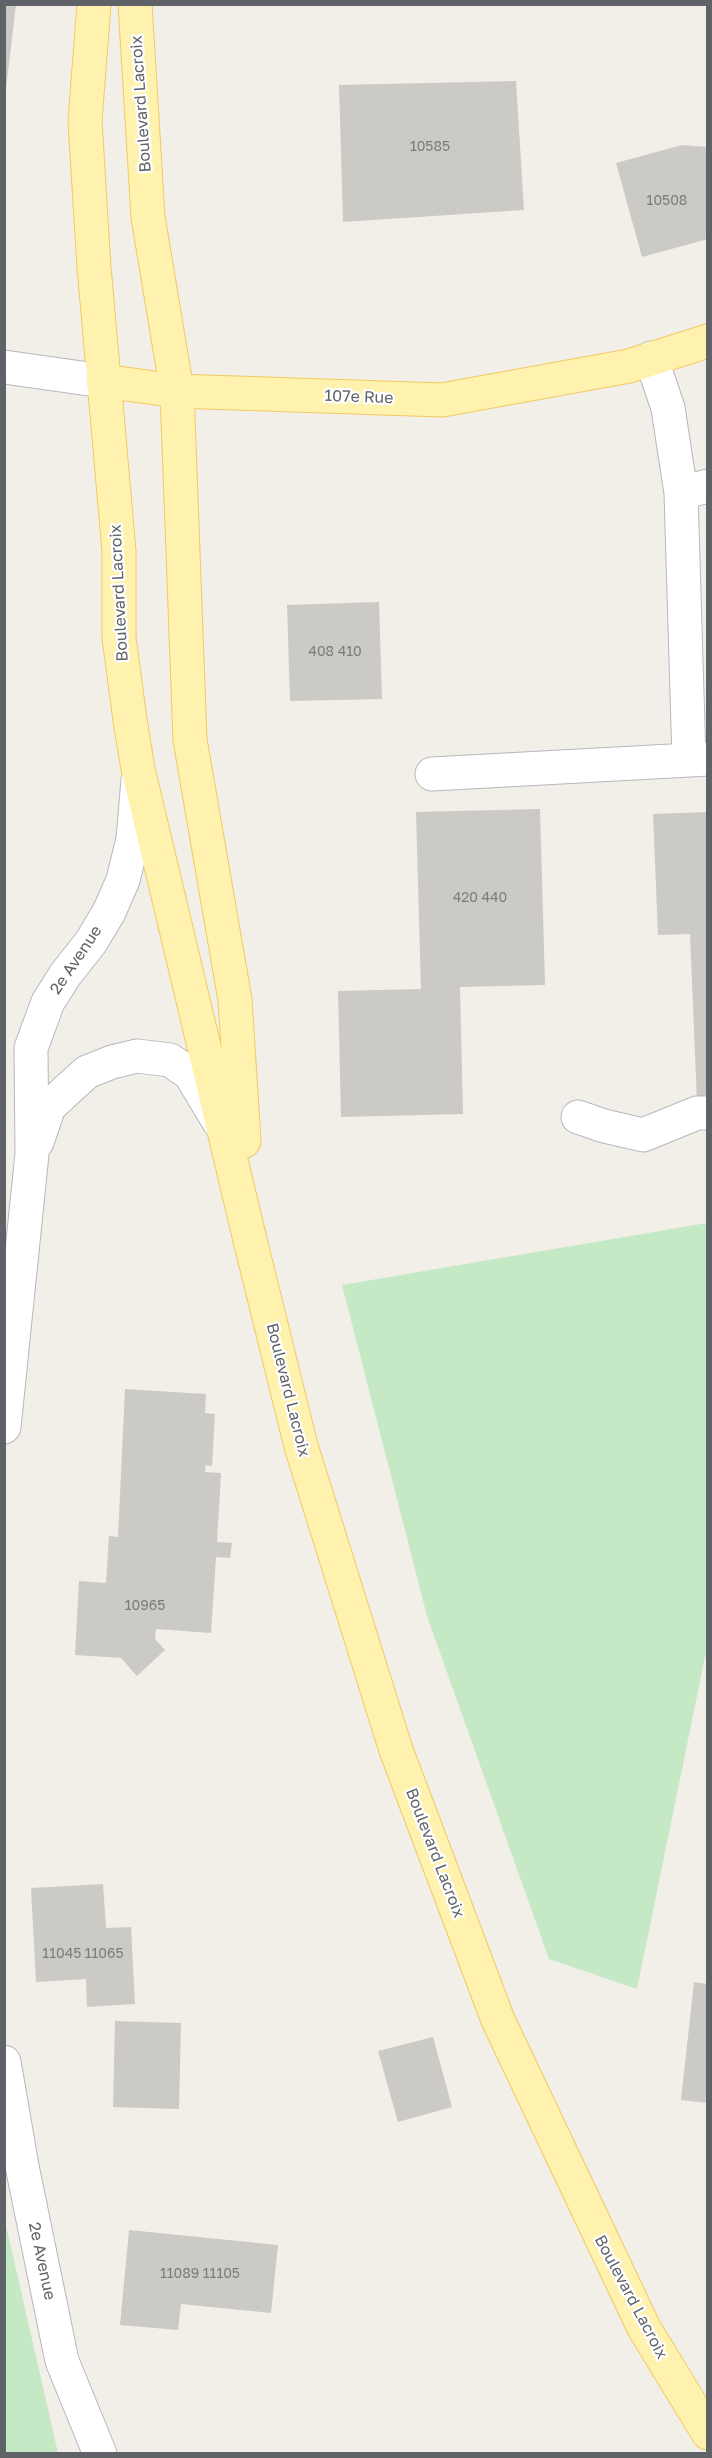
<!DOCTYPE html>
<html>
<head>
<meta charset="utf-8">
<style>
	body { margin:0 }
	#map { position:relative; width:712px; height:2458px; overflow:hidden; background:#f1efe8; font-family:"Golos Text",sans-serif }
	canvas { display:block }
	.frame { position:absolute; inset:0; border:6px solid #5f6368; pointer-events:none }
</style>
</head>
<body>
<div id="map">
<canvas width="712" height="2458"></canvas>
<div class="frame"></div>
</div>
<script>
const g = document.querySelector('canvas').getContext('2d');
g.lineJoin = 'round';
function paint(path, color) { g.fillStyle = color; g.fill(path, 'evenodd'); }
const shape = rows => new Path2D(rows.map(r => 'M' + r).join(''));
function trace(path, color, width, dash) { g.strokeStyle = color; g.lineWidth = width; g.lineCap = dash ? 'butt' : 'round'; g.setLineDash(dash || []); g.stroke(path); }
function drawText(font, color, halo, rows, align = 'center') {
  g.font = font + ' "Golos Text",sans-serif'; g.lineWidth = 4.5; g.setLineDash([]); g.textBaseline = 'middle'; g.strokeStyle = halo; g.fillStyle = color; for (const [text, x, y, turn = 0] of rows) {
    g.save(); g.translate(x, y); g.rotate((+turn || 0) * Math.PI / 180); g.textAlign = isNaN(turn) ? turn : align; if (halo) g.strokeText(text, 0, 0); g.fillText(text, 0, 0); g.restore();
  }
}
paint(shape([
	[707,1223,707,1647,637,1989,549,1959,427,1616,342,1285],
	[5,2221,58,2453,5,2453]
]), '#c5e8c5');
paint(shape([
	[4,4,16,4,6,89,4,89],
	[516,81,524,210,343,222,339,85],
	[682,145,708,147,708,239,642,257,616,163],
	[379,602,382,699,290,701,287,605],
	[540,809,545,985,460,987,463,1114,341,1117,338,991,421,989,416,812],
	[708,812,708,1102,697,1102,690,934,658,935,653,814],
	[125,1389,206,1394,205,1413,215,1414,212,1466,206,1465,205,1472,221,1473,217,1542,232,1543,230,1558,216,1557,211,1633,156,1629,155,1639,165,1650,137,1676,121,1658,75,1655,79,1581,106,1583,109,1536,118,1537],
	[103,1884,106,1928,131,1927,135,2004,87,2007,86,1979,36,1982,31,1888],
	[694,1982,708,1984,708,2103,681,2100],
	[115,2021,181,2023,179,2109,113,2107],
	[433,2037,452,2107,398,2122,378,2051],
	[129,2230,278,2245,271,2313,181,2304,178,2330,120,2325]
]), '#cccac5');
const minor = shape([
	[651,358,668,408,681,493,689,760],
	[4,367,103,381],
	[681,493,708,486],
	[432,774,708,759],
	[578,1117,604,1126,643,1135,697,1113,708,1113],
	[37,1142,49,1107,67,1090,87,1072,112,1062,137,1056,170,1060,190,1074,219,1122],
	[4,1427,32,1154,31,1048,48,1002,65,975,91,942,109,912,123,880,133,839,138,780],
	[4,2062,22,2166,62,2361,100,2454]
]);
const major = shape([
	[94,4,85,121,94,267,119,551,119,638,130,720,138,769,250,1240,301,1446,396,1750,498,2020,644,2328,708,2433],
	[135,4,148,217,177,391,190,740,235,1000,244,1141],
	[103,381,177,391,442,400,629,366,708,341]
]);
trace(minor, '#b5b8bc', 35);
trace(major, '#f2c960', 35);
trace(minor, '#fff', 33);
trace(major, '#fff2af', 33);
drawText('14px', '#7a7d7f', null, [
	["10585",430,147],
	["10508",667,201],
	["408 410",335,652],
	["420 440",480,898],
	["10965",145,1606],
	["11045 11065",83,1954],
	["11089 11105",200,2274]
]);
drawText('16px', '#5f6368', '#fff', [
	["Boulevard Lacroix",141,104,-94],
	["107e Rue",359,397,2],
	["Boulevard Lacroix",119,593,-93],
	["2e Avenue",76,960,-56],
	["Boulevard Lacroix",288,1390,76],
	["Boulevard Lacroix",435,1853,69],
	["2e Avenue",42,2261,78],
	["Boulevard Lacroix",631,2297,62]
]);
</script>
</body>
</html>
